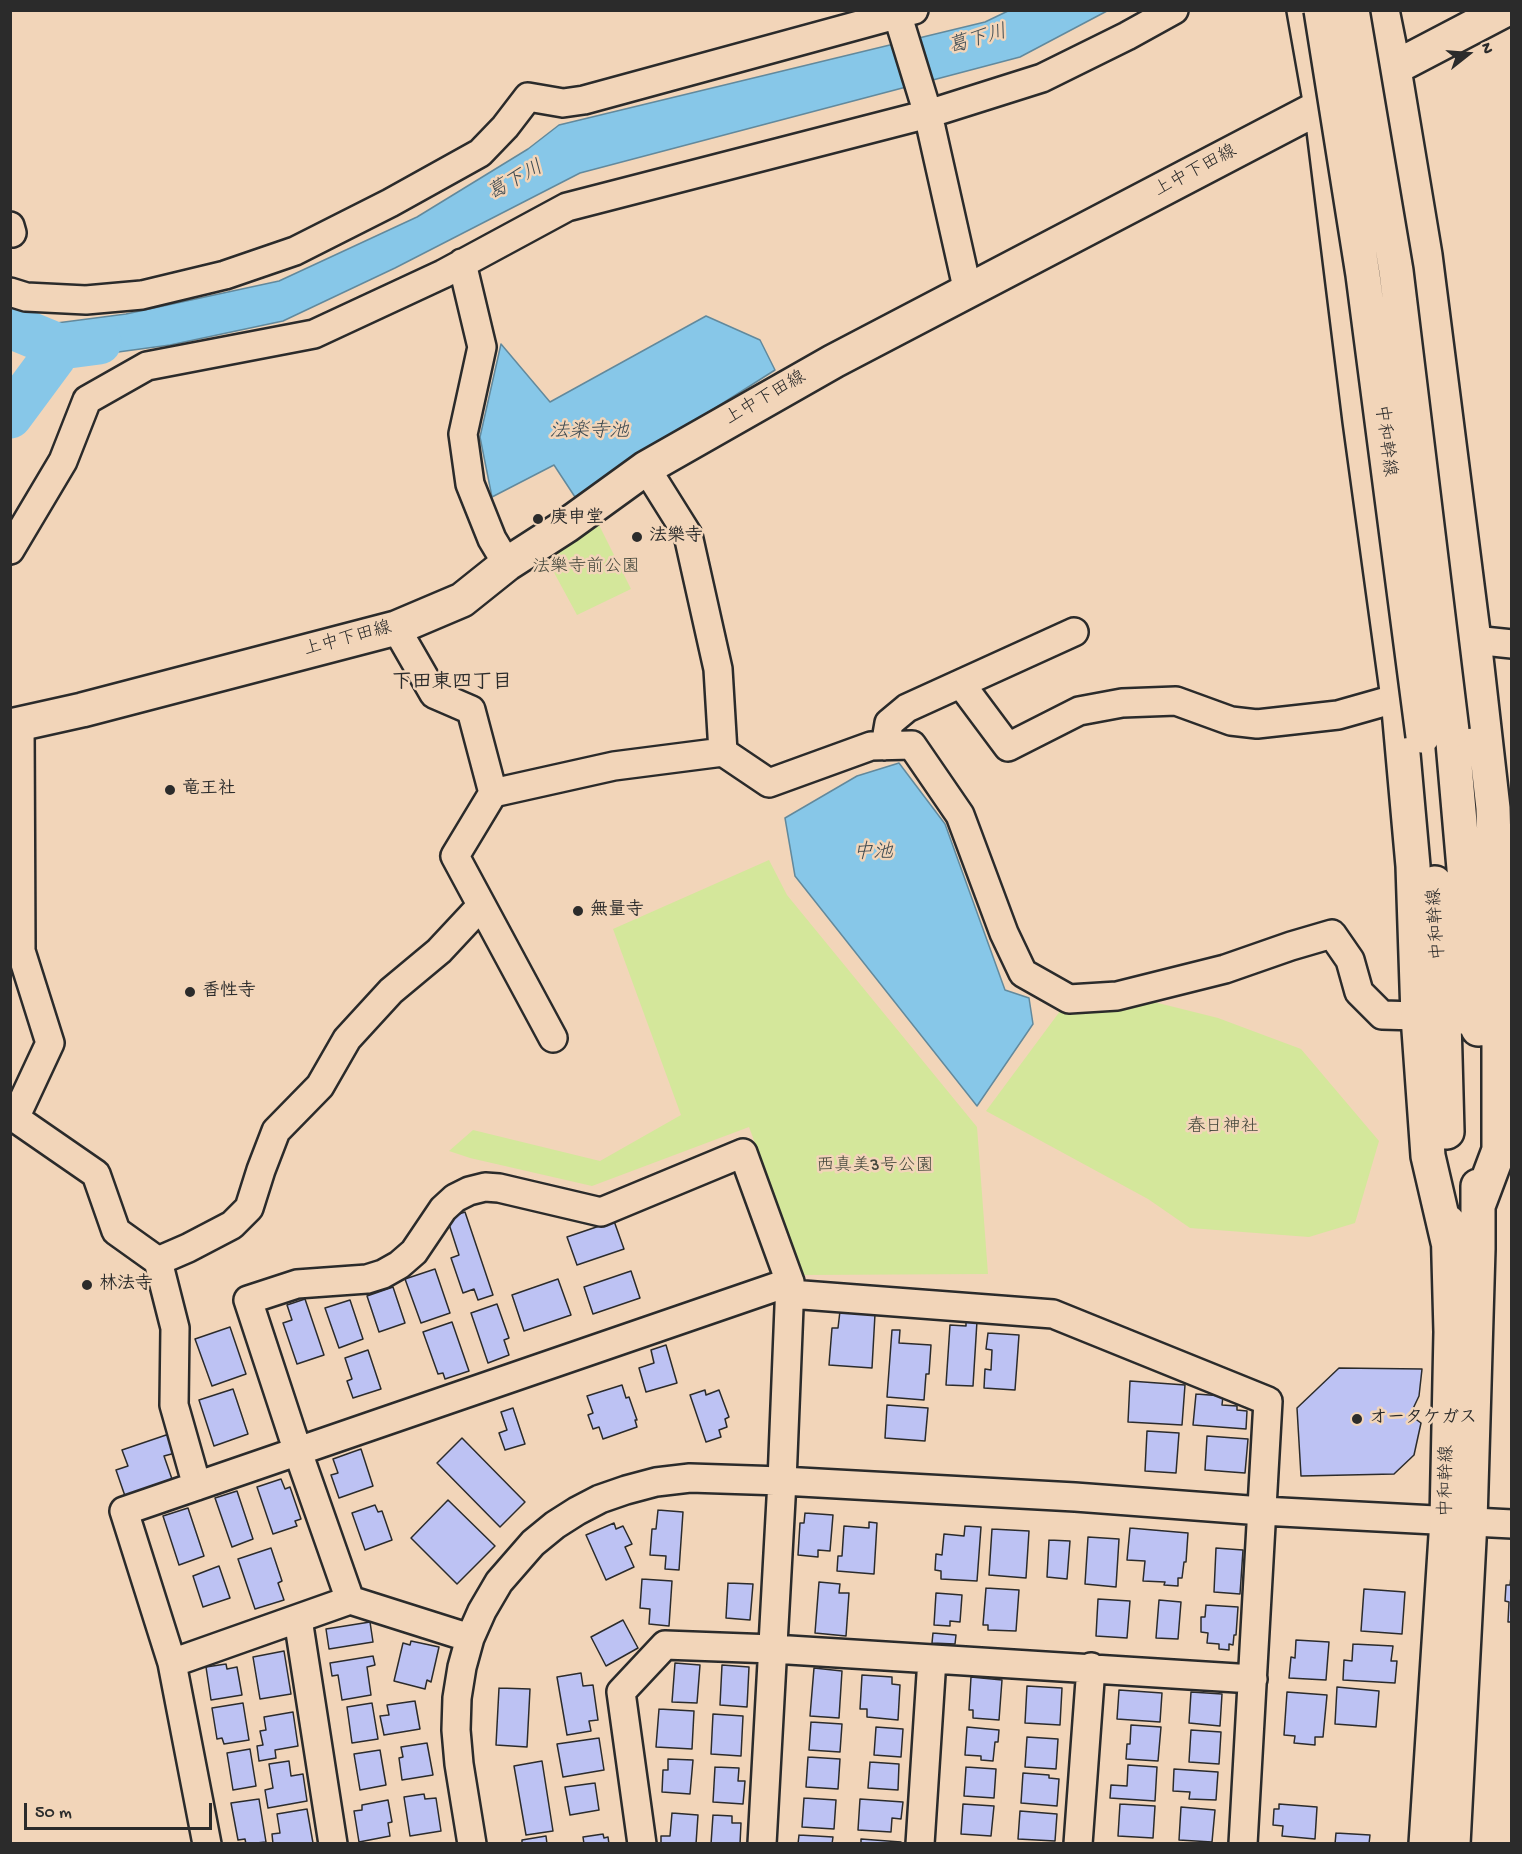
<!DOCTYPE html>
<html>
<head>
<meta charset="utf-8">
<style>
	body { margin:0 }
	#map { position:relative; width:1522px; height:1854px; overflow:hidden; background:#f2d5b9; font-family:"Gochi Hand",sans-serif }
	canvas { display:block }
	.frame { position:absolute; inset:0; border:12px solid #2b2b2b; pointer-events:none }
	.north { position:absolute; left:1438px; top:24px; width:60px; height:60px; -webkit-text-stroke:4px #f2d5b9; paint-order:stroke; rotate:73deg; font-size:16px; font-weight:700; line-height:24px; text-align:center; color:#2b2b2b }
	.north::after { content:''; display:block; margin:auto; width:21px; height:27px; background:#2b2b2b; clip-path:polygon(50% 0,100% 100%,50% 72%,0 100%) }
	.scale { position:absolute; left:24px; top:1803px; width:188px; height:27px; box-sizing:border-box; border:3px solid #2b2b2b; border-top:0; padding-left:8px; font-size:18px; line-height:21px; white-space:nowrap; color:#2b2b2b; -webkit-text-stroke:4px #f2d5b9; paint-order:stroke }
</style>
</head>
<body>
<div id="map">
<canvas width="1522" height="1854"></canvas>
<div class="frame"></div>
<div class="north">N</div>
<div class="scale">50 m</div>
</div>
<script>
const g = document.querySelector('canvas').getContext('2d');
g.lineJoin = 'round';
function paint(path, color) { g.fillStyle = color; g.fill(path, 'evenodd'); }
const shape = rows => new Path2D(rows.map(r => 'M' + r).join(''));
function trace(path, color, width, dash) { g.strokeStyle = color; g.lineWidth = width; g.lineCap = dash ? 'butt' : 'round'; g.setLineDash(dash || []); g.stroke(path); }
function drawText(font, color, halo, rows, align = 'center') {
  g.font = font + ' "Gochi Hand","Klee One",sans-serif'; g.lineWidth = 5; g.setLineDash([]); g.textBaseline = 'middle'; g.strokeStyle = halo; g.fillStyle = color; for (const [text, x, y, turn = 0] of rows) {
    g.save(); g.translate(x, y); g.rotate((+turn || 0) * Math.PI / 180); g.textAlign = isNaN(turn) ? turn : align; if (halo) g.strokeText(text, 0, 0); g.fillText(text, 0, 0); g.restore();
  }
}
paint(shape([
	[595,517,631,589,577,615,544,554],
	[769,860,787,895,977,1127,988,1274,804,1275,749,1127,592,1186,470,1158,449,1151,473,1130,600,1161,681,1115,613,929],
	[1069,999,1154,1002,1218,1018,1301,1049,1379,1141,1355,1223,1309,1237,1190,1228,1148,1199,986,1111]
]), '#d4e79b');
const water = shape([
	[1008,11,1107,11,1020,57,580,173,395,268,283,321,170,345,81,357,56,373,31,349,49,324,126,314,279,281,417,217,528,149,559,125,985,22,1008,11],
	[706,316,760,340,775,370,575,497,554,465,492,497,480,437,501,344,550,402,706,316],
	[899,763,945,824,1005,990,1029,998,1033,1024,977,1106,795,876,785,818,857,776,899,763]
]);
paint(water, '#87c7e8');
trace(water, '#62899c', 1.5);
trace(shape([
	[10,326,61,347],
	[10,416,61,347,99,342]
]), '#87c7e8', 45);
const building = shape([
	[465,1212,493,1295,478,1300,474,1289,463,1293,451,1258,459,1255,447,1218,465,1212],
	[614,1221,624,1249,577,1265,567,1237,614,1221],
	[435,1269,450,1313,421,1323,405,1279,435,1269],
	[631,1271,640,1298,593,1314,584,1287,631,1271],
	[558,1279,571,1315,524,1331,512,1295,558,1279],
	[393,1287,405,1323,379,1332,367,1296,393,1287],
	[305,1299,324,1355,297,1364,283,1323,292,1320,287,1305,305,1299],
	[350,1300,363,1339,339,1348,325,1308,350,1300],
	[497,1304,509,1338,504,1340,509,1355,488,1363,471,1313,497,1304],
	[840,1311,875,1314,872,1368,829,1365,832,1328,838,1328,840,1311],
	[966,1320,977,1321,973,1386,946,1385,950,1325,966,1326,966,1320],
	[452,1322,469,1371,445,1379,443,1373,438,1374,423,1332,452,1322],
	[230,1327,246,1374,212,1386,195,1339,230,1327],
	[892,1330,900,1330,899,1343,931,1345,929,1374,926,1374,924,1400,887,1397,892,1330],
	[988,1333,1019,1335,1015,1390,984,1388,985,1369,991,1370,992,1350,986,1349,988,1333],
	[666,1345,677,1383,646,1392,639,1368,654,1363,651,1350,666,1345],
	[368,1350,381,1389,353,1398,347,1381,352,1379,345,1358,368,1350],
	[1339,1368,1422,1369,1419,1396,1410,1415,1421,1423,1414,1455,1394,1474,1301,1476,1297,1408,1339,1368],
	[1130,1381,1185,1385,1182,1425,1128,1422,1130,1381],
	[622,1385,626,1398,629,1397,637,1420,635,1420,637,1427,603,1439,599,1427,593,1429,588,1415,593,1413,587,1396,622,1385],
	[233,1389,248,1434,214,1446,199,1400,233,1389],
	[705,1390,706,1395,719,1390,729,1417,725,1419,727,1427,719,1430,721,1437,706,1442,690,1395,705,1390],
	[1196,1394,1223,1396,1222,1405,1237,1406,1237,1410,1247,1411,1246,1429,1193,1425,1196,1394],
	[887,1405,928,1408,925,1441,885,1438,887,1405],
	[513,1408,525,1444,505,1450,499,1433,507,1430,501,1412,513,1408],
	[1147,1431,1179,1433,1176,1473,1145,1471,1147,1431],
	[172,1433,179,1452,164,1456,172,1479,125,1496,116,1470,128,1466,122,1450,172,1433],
	[1207,1436,1248,1439,1245,1473,1205,1470,1207,1436],
	[462,1438,525,1502,500,1527,437,1463,462,1438],
	[361,1449,373,1486,339,1498,331,1475,338,1473,333,1459,361,1449],
	[281,1479,285,1489,290,1487,301,1519,295,1521,297,1526,273,1534,257,1487,281,1479],
	[237,1491,253,1539,232,1547,215,1498,237,1491],
	[448,1500,495,1546,457,1584,411,1538,448,1500],
	[375,1505,378,1512,382,1511,392,1540,365,1550,352,1513,375,1505],
	[188,1508,204,1556,179,1565,163,1516,188,1508],
	[658,1510,683,1512,679,1570,665,1569,666,1556,650,1555,652,1529,656,1529,658,1510],
	[805,1513,833,1515,830,1551,818,1550,818,1557,798,1555,800,1523,804,1523,805,1513],
	[869,1522,877,1523,874,1574,837,1571,838,1556,842,1556,844,1526,869,1528,869,1522],
	[614,1523,616,1529,623,1526,632,1544,625,1547,634,1567,606,1580,586,1535,614,1523],
	[965,1526,981,1527,977,1581,941,1579,941,1571,935,1570,936,1554,942,1555,944,1534,964,1536,965,1526],
	[1130,1528,1188,1533,1186,1562,1184,1562,1182,1578,1178,1578,1178,1586,1164,1585,1165,1582,1143,1581,1145,1561,1127,1560,1130,1528],
	[992,1529,1029,1531,1026,1578,989,1575,992,1529],
	[1088,1537,1119,1539,1116,1587,1085,1584,1088,1537],
	[1049,1540,1070,1541,1067,1579,1047,1577,1049,1540],
	[271,1548,282,1581,278,1583,284,1600,255,1609,238,1559,271,1548],
	[1216,1548,1243,1550,1240,1594,1214,1592,1216,1548],
	[219,1566,230,1598,203,1607,193,1576,219,1566],
	[1512,1568,1512,1622,1508,1622,1509,1602,1505,1601,1506,1585,1510,1585,1512,1568],
	[642,1579,672,1581,669,1626,649,1624,650,1609,640,1608,642,1579],
	[819,1582,840,1584,839,1593,849,1593,846,1636,815,1633,819,1582],
	[728,1583,753,1584,750,1620,726,1618,728,1583],
	[986,1588,1019,1590,1016,1631,988,1630,988,1625,983,1625,986,1588],
	[1364,1589,1405,1592,1402,1634,1361,1631,1364,1589],
	[936,1593,962,1595,960,1622,950,1621,950,1626,934,1625,936,1593],
	[1098,1599,1130,1601,1127,1638,1096,1636,1098,1599],
	[1159,1600,1181,1602,1178,1639,1156,1638,1159,1600],
	[1206,1605,1238,1607,1236,1635,1234,1635,1233,1645,1229,1644,1229,1650,1219,1649,1219,1644,1207,1643,1208,1633,1201,1632,1201,1617,1205,1617,1206,1605],
	[623,1620,638,1648,606,1666,591,1637,623,1620],
	[370,1622,373,1642,329,1649,326,1629,370,1622],
	[933,1633,956,1635,955,1644,932,1643,933,1633],
	[1296,1640,1329,1642,1326,1680,1289,1678,1291,1657,1295,1658,1296,1640],
	[411,1641,439,1647,431,1682,427,1680,425,1689,394,1681,403,1643,410,1645,411,1641],
	[1353,1644,1393,1646,1391,1661,1397,1661,1395,1683,1343,1680,1344,1660,1352,1661,1353,1644],
	[284,1651,291,1694,260,1699,253,1657,284,1651],
	[373,1656,375,1665,367,1667,371,1695,342,1700,338,1675,332,1676,330,1663,373,1656],
	[675,1663,700,1665,697,1703,672,1702,675,1663],
	[226,1664,227,1669,237,1667,242,1695,211,1700,206,1667,226,1664],
	[722,1665,749,1667,747,1707,720,1705,722,1665],
	[814,1668,842,1671,839,1718,810,1716,814,1668],
	[581,1673,583,1686,593,1685,598,1720,589,1721,591,1731,567,1735,557,1677,581,1673],
	[862,1675,892,1677,892,1684,900,1685,898,1720,867,1717,867,1709,860,1709,862,1675],
	[971,1677,1002,1680,999,1720,973,1718,973,1710,969,1710,971,1677],
	[1027,1686,1062,1688,1060,1725,1025,1723,1027,1686],
	[1337,1687,1379,1691,1376,1727,1335,1724,1337,1687],
	[499,1688,530,1689,527,1747,496,1745,499,1688],
	[1119,1690,1162,1693,1160,1722,1117,1719,1119,1690],
	[1191,1692,1222,1694,1220,1726,1189,1723,1191,1692],
	[1287,1692,1327,1695,1323,1737,1315,1737,1315,1745,1294,1743,1295,1736,1284,1735,1287,1692],
	[415,1701,420,1729,384,1735,380,1716,389,1715,387,1705,415,1701],
	[243,1703,249,1740,224,1744,222,1738,217,1739,212,1708,243,1703],
	[372,1703,378,1739,352,1743,347,1707,372,1703],
	[659,1709,694,1711,692,1749,656,1747,659,1709],
	[293,1712,298,1746,275,1750,276,1758,259,1761,257,1746,263,1745,260,1731,266,1730,264,1717,293,1712],
	[713,1714,743,1716,741,1756,711,1754,713,1714],
	[811,1722,842,1724,840,1752,809,1750,811,1722],
	[1131,1725,1161,1727,1158,1761,1126,1759,1127,1744,1130,1744,1131,1725],
	[876,1727,903,1729,901,1757,874,1755,876,1727],
	[967,1727,999,1730,998,1742,995,1742,993,1761,981,1760,981,1756,965,1755,967,1727],
	[1191,1730,1221,1732,1219,1764,1189,1762,1191,1730],
	[1027,1737,1058,1739,1056,1769,1025,1767,1027,1737],
	[599,1738,604,1770,563,1777,557,1744,599,1738],
	[427,1743,433,1775,402,1780,399,1758,403,1757,401,1747,427,1743],
	[250,1749,256,1786,233,1790,227,1753,250,1749],
	[380,1750,386,1785,360,1790,354,1754,380,1750],
	[808,1757,840,1759,838,1789,806,1787,808,1757],
	[668,1759,693,1760,690,1794,662,1792,663,1770,668,1770,668,1759],
	[289,1761,291,1776,303,1774,307,1801,268,1808,265,1790,273,1788,269,1764,289,1761],
	[542,1761,553,1831,526,1835,514,1766,542,1761],
	[870,1762,899,1764,898,1790,868,1788,870,1762],
	[1128,1765,1157,1767,1155,1801,1110,1798,1111,1785,1127,1786,1128,1765],
	[715,1767,739,1768,738,1781,745,1781,743,1804,713,1802,715,1767],
	[966,1767,996,1769,994,1798,964,1796,966,1767],
	[1174,1769,1218,1772,1216,1800,1189,1799,1190,1792,1173,1791,1174,1769],
	[1023,1773,1049,1775,1049,1778,1059,1779,1057,1806,1021,1803,1023,1773],
	[595,1783,599,1810,570,1815,565,1787,595,1783],
	[424,1794,425,1799,436,1798,441,1831,410,1836,404,1797,424,1794],
	[804,1798,836,1800,834,1829,802,1827,804,1798],
	[259,1799,266,1842,246,1844,245,1839,238,1840,231,1803,259,1799],
	[860,1799,903,1802,901,1819,892,1818,891,1832,858,1830,860,1799],
	[388,1800,392,1822,388,1823,390,1836,359,1842,354,1811,362,1810,362,1805,388,1800],
	[963,1804,994,1806,991,1836,961,1834,963,1804],
	[1120,1804,1155,1806,1153,1838,1118,1836,1120,1804],
	[1279,1804,1317,1807,1315,1839,1282,1836,1283,1826,1273,1825,1274,1809,1279,1809,1279,1804],
	[1181,1807,1215,1810,1212,1842,1179,1840,1181,1807],
	[307,1809,313,1843,273,1844,272,1834,280,1833,277,1814,307,1809],
	[1020,1811,1057,1814,1055,1841,1018,1839,1020,1811],
	[672,1813,698,1815,696,1844,661,1844,661,1836,670,1836,672,1813],
	[713,1815,732,1816,732,1823,741,1823,740,1844,711,1844,713,1815],
	[1336,1833,1370,1835,1369,1844,1335,1844,1336,1833],
	[603,1834,604,1838,608,1837,609,1844,584,1844,583,1837,603,1834],
	[799,1835,833,1837,832,1844,798,1844,799,1835],
	[546,1836,547,1844,522,1844,522,1840,546,1836],
	[861,1839,901,1842,901,1844,861,1844,861,1839]
]);
paint(building, '#bdc2f3');
trace(building, '#2b2b2b', 1.5);
const minor = shape([
	[896,10,928,114,968,292],
	[10,226,12,233],
	[462,263,482,347,463,434,470,484,492,539,507,564],
	[10,292,26,297,86,300,142,295,225,275,295,251,390,203,480,153,505,127,528,97,563,103,584,100,914,10],
	[646,468,688,535,718,669,723,752,769,783,871,746,912,745,960,815,1004,933,1023,973,1069,999,1117,996,1225,969,1291,946,1332,934,1350,960,1359,992,1382,1015,1418,1016,1444,1020,1498,1020],
	[10,550,63,461,87,400,147,366,314,334,443,274,567,207,928,114,1042,78,1127,36,1174,10],
	[396,628,434,694,471,710,493,793],
	[1474,640,1512,644],
	[961,684,1008,747,1079,711,1122,703,1176,701,1231,721,1257,724,1338,715,1398,698],
	[20,724,21,951,50,1043,15,1118,96,1174,116,1231,158,1261,175,1328,174,1405,197,1486],
	[885,746,889,723,907,708,1074,632],
	[553,1038,455,856,493,793,614,766,723,752],
	[158,1261,188,1248,232,1225,249,1208,261,1170,276,1131,320,1086,347,1039,391,991,439,951,481,906],
	[790,1294,1053,1314,1268,1401,1243,1844],
	[298,1619,333,1844],
	[470,1638,350,1600,298,1452,248,1300,297,1284,367,1279,383,1274,399,1265,414,1252,443,1209,455,1198,469,1191,485,1187,499,1188,601,1212,743,1153,790,1282,782,1481,762,1844],
	[172,1663,350,1600],
	[207,1844,172,1663,124,1511,790,1282],
	[472,1844,459,1764,456,1730,457,1698,462,1667,470,1638,482,1611,499,1582,533,1543,555,1525,577,1511,600,1499,626,1490,656,1482,690,1478,782,1481,1075,1497,1262,1511,1512,1524],
	[642,1844,621,1692,665,1645,773,1649,1253,1679],
	[920,1844,932,1659],
	[1078,1844,1091,1667]
]);
const major = shape([
	[1304,10,1321,106,1360,421,1398,698,1413,866,1418,1016,1428,1156,1448,1242],
	[1382,10,1394,69,1425,255,1474,640,1493,808,1499,1020,1499,1150,1478,1206],
	[10,726,82,710,396,628,462,600,507,564,566,526,646,468,834,361,1505,10],
	[1452,731,1478,1029],
	[1435,883,1444,1020,1447,1132],
	[1426,1844,1447,1520,1451,1332,1448,1222],
	[1453,1844,1470,1521,1478,1249,1478,1186]
]);
trace(minor, '#2b2b2b', 32);
trace(major, '#2b2b2b', 38);
trace(minor, '#f2d5b9', 27);
trace(major, '#f2d5b9', 33);
const majorBridge = shape([
	[1321,10,1363,275,1423,736],
	[1352,10,1396,271,1452,731]
]);
trace(majorBridge, '#2b2b2b', 38, []);
trace(majorBridge, '#f2d5b9', 33);
for (const [x, y, r, color] of [
	[538,519,6,"#2b2b2b"],
	[637,537,6,"#2b2b2b"],
	[170,790,6,"#2b2b2b"],
	[578,911,6,"#2b2b2b"],
	[190,992,6,"#2b2b2b"],
	[87,1285,6,"#2b2b2b"],
	[1357,1419,6,"#2b2b2b"]
]) { const dot = new Path2D(); dot.arc(x, y, r, 0, 2 * Math.PI); g.fillStyle = color; g.fill(dot); trace(dot, '#f2d5b9', 2); }
drawText('18px', '#2b2b2b', '#f2d5b9', [
	["上中下田線",1196,172,-28],
	["上中下田線",766,399,-30],
	["中和幹線",1384,441,83],
	["上中下田線",348,640,-15],
	["中和幹線",1438,924,-94],
	["中和幹線",1448,1481,-89]
]);
drawText('bold 18px', '#2b2b2b', '#f2d5b9', [
	["庚申堂",550,519],
	["法樂寺",649,537],
	["竜王社",182,790],
	["無量寺",590,911],
	["香性寺",202,992],
	["林法寺",99,1285],
	["オータケガス",1369,1419]
], 'left');
drawText('18px', '#44473c', '#f2d5b9', [
	["法樂寺前公園",586,568],
	["春日神社",1223,1128],
	["西真美3号公園",875,1167]
]);
drawText('italic 20px', '#3d4a51', '#f2d5b9', [
	["葛下川",978,41,-16],
	["葛下川",516,182,-29],
	["法楽寺池",589,433],
	["中池",873,854]
]);
drawText('bold 20px', '#2b2b2b', '#f2d5b9', [
	["下田東四丁目",452,684]
]);
</script>
</body>
</html>
